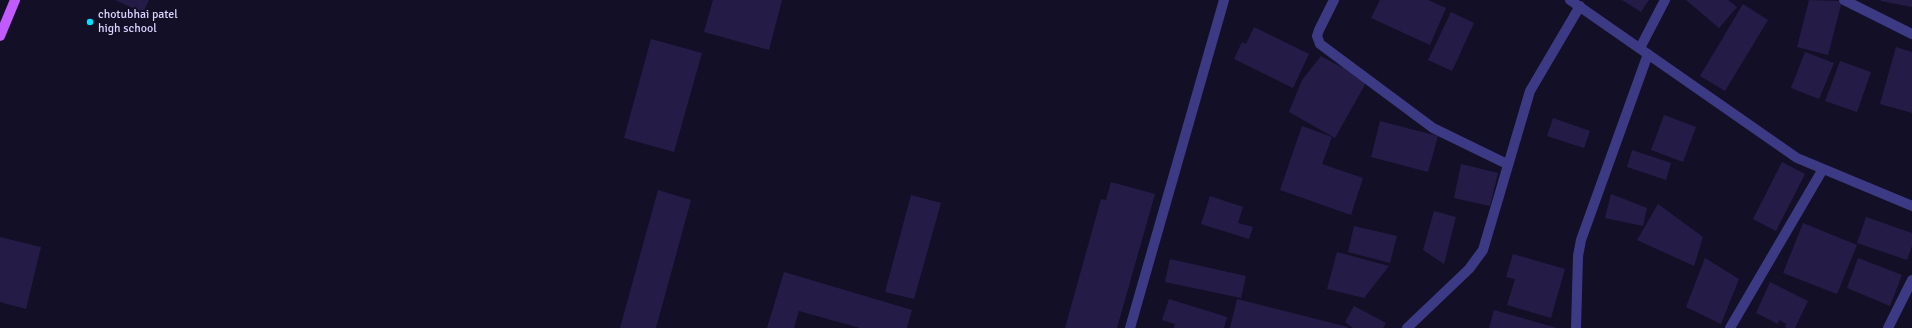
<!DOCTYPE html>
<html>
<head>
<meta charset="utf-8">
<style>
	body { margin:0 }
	canvas { display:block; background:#130f26 }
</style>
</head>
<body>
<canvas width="1912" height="328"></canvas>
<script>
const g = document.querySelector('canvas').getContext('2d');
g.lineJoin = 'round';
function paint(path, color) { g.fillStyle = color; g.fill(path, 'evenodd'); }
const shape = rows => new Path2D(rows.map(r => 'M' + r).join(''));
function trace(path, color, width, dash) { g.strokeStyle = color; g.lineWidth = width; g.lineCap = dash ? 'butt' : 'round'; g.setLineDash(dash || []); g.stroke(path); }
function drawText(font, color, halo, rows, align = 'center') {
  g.font = font + ' Signika,sans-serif'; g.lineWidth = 4; g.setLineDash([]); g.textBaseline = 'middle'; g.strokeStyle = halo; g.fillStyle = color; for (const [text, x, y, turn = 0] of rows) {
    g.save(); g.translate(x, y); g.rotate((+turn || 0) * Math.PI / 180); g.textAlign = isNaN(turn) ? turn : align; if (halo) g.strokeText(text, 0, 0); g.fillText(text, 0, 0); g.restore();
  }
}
paint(shape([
	[115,0,149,0,143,13],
	[713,0,782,0,769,50,704,32],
	[1380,0,1428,0,1446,8,1430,45,1371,18],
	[1622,0,1649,0,1641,12],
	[1686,0,1728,0,1737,7,1719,28],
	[1809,0,1842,1,1828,55,1797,47],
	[1881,0,1912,0,1912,7,1881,1],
	[1743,4,1768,20,1725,91,1700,76],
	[1451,12,1474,23,1452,71,1428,60],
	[1254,27,1309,54,1293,88,1234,59,1242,42,1246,44],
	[651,39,702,53,674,152,624,138],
	[1896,47,1912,52,1912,113,1880,104],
	[1805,52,1834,63,1819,99,1791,88],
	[1321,56,1367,81,1335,138,1289,112,1302,80],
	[1840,61,1871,72,1857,112,1825,101],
	[1664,115,1696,127,1683,162,1651,150],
	[1553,118,1590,131,1584,148,1547,136],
	[1380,121,1438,136,1428,172,1371,157],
	[1302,126,1332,137,1322,164,1363,178,1351,215,1280,190],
	[1632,150,1671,163,1666,180,1627,167],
	[1782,162,1805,174,1776,231,1753,219],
	[1461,164,1498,173,1490,206,1454,198],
	[1111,182,1155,194,1117,328,1065,328,1101,199,1106,200],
	[658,190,691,200,656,328,620,328],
	[1611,194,1647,208,1643,226,1605,218],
	[911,195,941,203,914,299,885,292],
	[1210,196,1243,207,1238,223,1253,227,1249,239,1201,224],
	[1658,204,1703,237,1694,266,1637,240],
	[1434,211,1456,217,1444,264,1423,250],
	[1866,217,1912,233,1912,246,1907,260,1857,243],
	[1803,223,1857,245,1837,294,1783,273],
	[1354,226,1397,236,1390,263,1348,252],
	[0,237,41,247,26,309,0,302],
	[1337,252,1389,266,1364,298,1327,289],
	[1513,254,1565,269,1551,318,1507,305,1515,279,1506,277],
	[1705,258,1739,279,1721,324,1686,307],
	[1858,258,1902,275,1890,306,1847,288],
	[1170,259,1246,276,1241,298,1165,282],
	[784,272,912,310,907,328,860,328,799,311,794,328,767,328],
	[1770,282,1808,301,1795,328,1787,328,1785,327,1786,324,1779,320,1778,324,1756,313],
	[1169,299,1227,317,1224,328,1174,328,1175,324,1162,320],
	[1237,299,1348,327,1348,328,1230,328],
	[1354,306,1386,323,1383,328,1353,328,1345,322],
	[1494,310,1557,328,1489,328]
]), '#241b47');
trace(shape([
	[1334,0,1319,30,1317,36,1320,44,1433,128,1507,164],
	[1570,0,1797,158,1912,206],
	[1844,0,1912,34],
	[1640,48,1665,0],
	[1130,328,1224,0],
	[1407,328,1469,269,1483,250,1530,91,1580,6],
	[1576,328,1578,256,1581,240,1648,54],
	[1730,328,1823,169],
	[1888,328,1912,280]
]), '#3d3a85', 10);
trace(shape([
	[0,36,15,0]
]), '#c25bff', 10);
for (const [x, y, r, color] of [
	[90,22,4,"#00e5ff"]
]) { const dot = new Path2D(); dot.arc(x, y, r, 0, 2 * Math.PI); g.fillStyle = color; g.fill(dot); trace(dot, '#130f26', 1.5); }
drawText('12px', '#d9d4ff', '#130f26', [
	["chotubhai patel",98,15],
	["high school",98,29]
], 'left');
</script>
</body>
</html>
